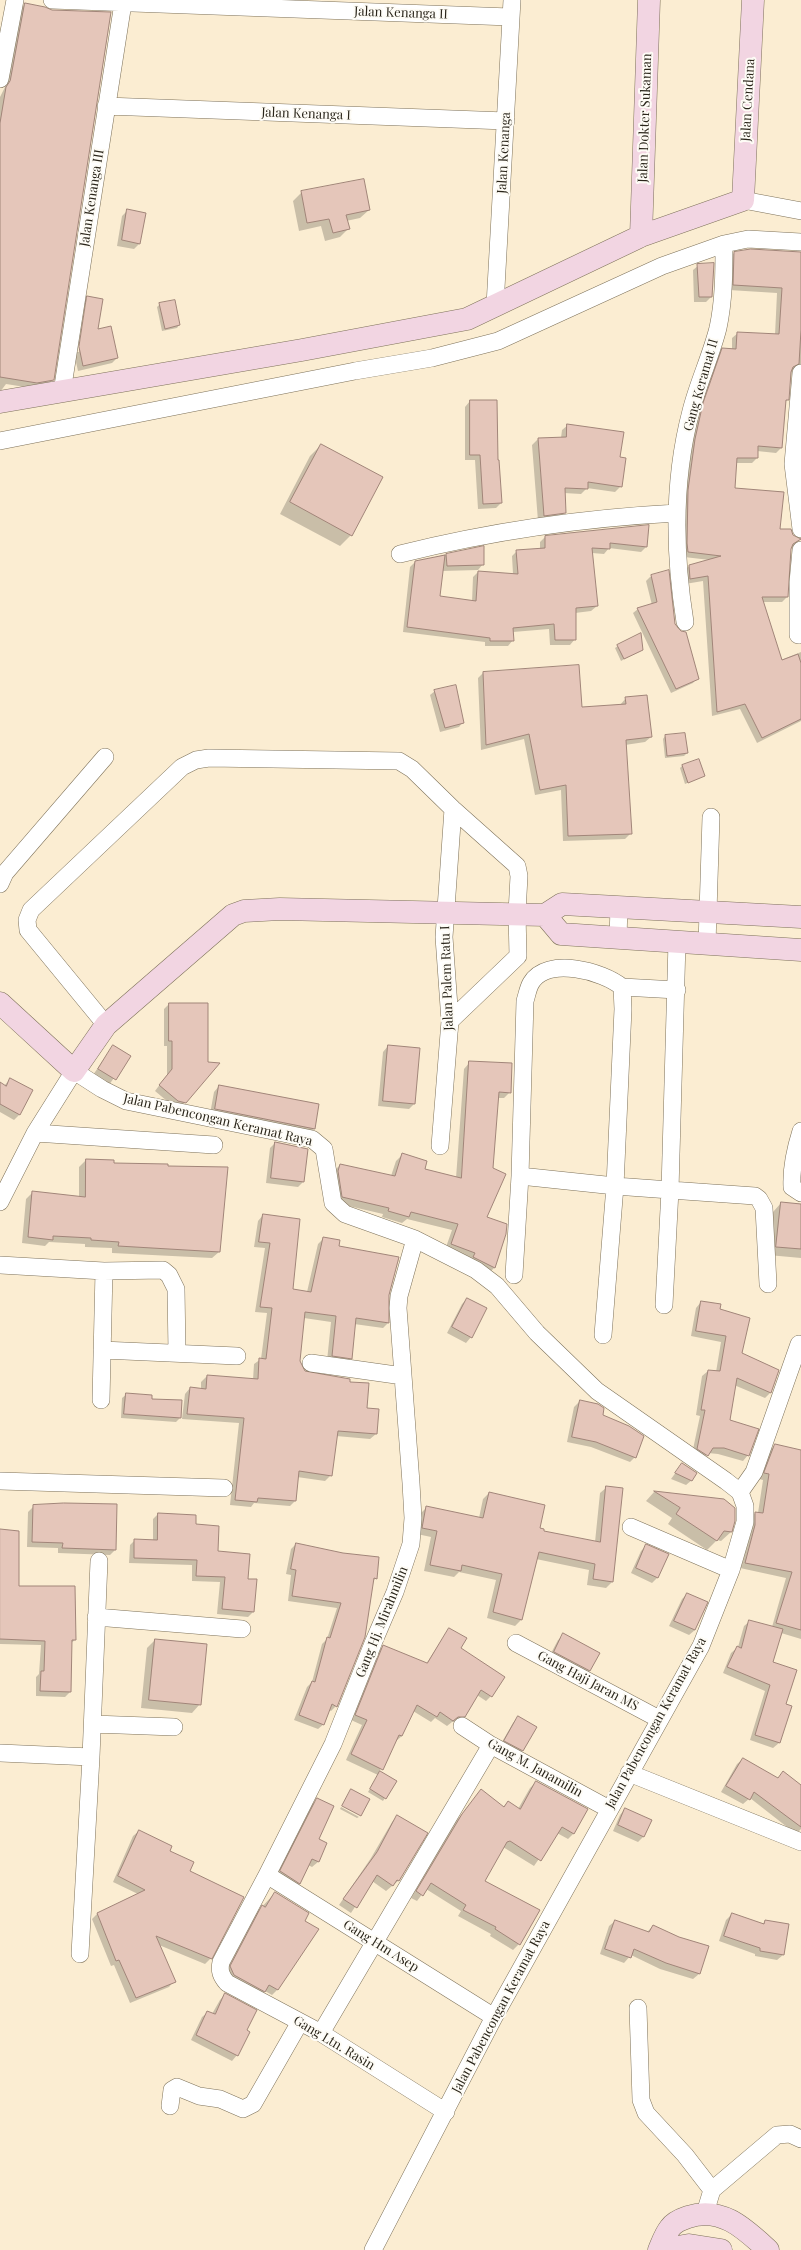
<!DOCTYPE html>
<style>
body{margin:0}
canvas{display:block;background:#fbedd2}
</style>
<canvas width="801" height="2250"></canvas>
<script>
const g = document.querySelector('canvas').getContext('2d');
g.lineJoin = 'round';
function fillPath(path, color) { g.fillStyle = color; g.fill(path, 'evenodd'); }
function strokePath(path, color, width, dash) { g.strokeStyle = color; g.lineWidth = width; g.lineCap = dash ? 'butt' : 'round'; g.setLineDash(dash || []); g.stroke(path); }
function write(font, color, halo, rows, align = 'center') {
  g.font = font + ' "Playfair Display",serif'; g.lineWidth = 4; g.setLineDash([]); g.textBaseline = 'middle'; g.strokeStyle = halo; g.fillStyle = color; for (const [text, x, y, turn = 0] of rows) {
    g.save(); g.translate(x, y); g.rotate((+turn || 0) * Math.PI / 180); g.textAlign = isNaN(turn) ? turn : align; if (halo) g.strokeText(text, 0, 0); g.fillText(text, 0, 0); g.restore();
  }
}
fillPath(new Path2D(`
 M 25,4 L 53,380 L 47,385 L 31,388 L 6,384 L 0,392 L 0,97 L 5,87 L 19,10 Z
 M 302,192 L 369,210 L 360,218 L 346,221 L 348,229 L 340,237 L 325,241 L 321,226 L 299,231 L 293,201 Z
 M 128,210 L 140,243 L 134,249 L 117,246 L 122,216 Z
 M 801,252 L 801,371 L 797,368 L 792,370 L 788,399 L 785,402 L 781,448 L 776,453 L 757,451 L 757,458 L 752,463 L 736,463 L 734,489 L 779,529 L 799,540 L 790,549 L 787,597 L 782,602 L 763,602 L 781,660 L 801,652 L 801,721 L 757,743 L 740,709 L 712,716 L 703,581 L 685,584 L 684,571 L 689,566 L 710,560 L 684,557 L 686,470 L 696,419 L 718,355 L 723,349 L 732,350 L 732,338 L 738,333 L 775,335 L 777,293 L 729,290 L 729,258 L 734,253 Z
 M 699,265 L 712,296 L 706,302 L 694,302 L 693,270 Z
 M 88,297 L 97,330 L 117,358 L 112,363 L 78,371 L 74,353 L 82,303 ZM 85,302 L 87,302 L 79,352 L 77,352 Z
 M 160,304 L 179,325 L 177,328 L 162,331 L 157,307 Z
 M 470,401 L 497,461 L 501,503 L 496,508 L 478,509 L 475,460 L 465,460 L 465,407 Z
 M 568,425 L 619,458 L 621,486 L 615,492 L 587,488 L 581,494 L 564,493 L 565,512 L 560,518 L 538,521 L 532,445 L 538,439 L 561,438 L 562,430 Z
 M 321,445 L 351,535 L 340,546 L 280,514 L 310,456 Z
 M 648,526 L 646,547 L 641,552 L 609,548 L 604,554 L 592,553 L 597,606 L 591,611 L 575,613 L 575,639 L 570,645 L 550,645 L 549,629 L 513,632 L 513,640 L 508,646 L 485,646 L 485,642 L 403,632 L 410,567 L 415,562 L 447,554 L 483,564 L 478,570 L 442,571 L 439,597 L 472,602 L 473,577 L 478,572 L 513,574 L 512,556 L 517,551 L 540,550 L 540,542 L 545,537 Z
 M 668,572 L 674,624 L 697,678 L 693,683 L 671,693 L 633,613 L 638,609 L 652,605 L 646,581 L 650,577 Z
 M 618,646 L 642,649 L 621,661 L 615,648 Z
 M 483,673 L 581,708 L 620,705 L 626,698 L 651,737 L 645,742 L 625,745 L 631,833 L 625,839 L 563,841 L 561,790 L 535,795 L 524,739 L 481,750 L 478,678 Z
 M 435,691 L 463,722 L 459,727 L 440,732 L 430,695 Z
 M 665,736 L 687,753 L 684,756 L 665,758 L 663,739 Z
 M 682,766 L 704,776 L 685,784 L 680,768 Z
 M 169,1004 L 207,1004 L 185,1102 L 180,1107 L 173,1106 L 155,1091 L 167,1075 L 167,1046 L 164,1046 L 164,1009 Z
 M 113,1046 L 129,1056 L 109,1085 L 93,1075 Z
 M 388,1046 L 414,1104 L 409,1109 L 378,1106 L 383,1052 Z
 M 470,1062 L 510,1092 L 504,1098 L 498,1098 L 485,1218 L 505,1234 L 494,1268 L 488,1274 L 445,1250 L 452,1230 L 407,1219 L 402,1223 L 382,1217 L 383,1214 L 336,1203 L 334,1171 L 340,1165 L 391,1176 L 396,1161 L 402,1155 L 424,1170 L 456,1178 L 464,1069 Z
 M 10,1079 L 20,1114 L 14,1120 L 0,1112 L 0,1083 L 4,1086 Z
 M 219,1086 L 318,1104 L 314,1129 L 308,1135 L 210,1114 L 214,1092 Z
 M 275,1143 L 303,1182 L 298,1187 L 266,1183 L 270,1148 Z
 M 86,1160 L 113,1161 L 113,1164 L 219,1252 L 212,1258 L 112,1253 L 112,1248 L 85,1247 L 85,1244 L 49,1242 L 45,1246 L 22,1243 L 26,1199 L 33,1192 L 79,1197 L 79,1167 Z
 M 781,1203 L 801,1205 L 801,1258 L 768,1255 L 773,1212 Z
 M 263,1215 L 292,1290 L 307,1292 L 318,1244 L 324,1238 L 338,1246 L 388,1295 L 388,1323 L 383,1328 L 354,1324 L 351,1358 L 346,1364 L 327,1361 L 331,1322 L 304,1318 L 299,1362 L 304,1372 L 349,1383 L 366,1409 L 376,1434 L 370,1439 L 336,1436 L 331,1475 L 325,1481 L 297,1477 L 296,1500 L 290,1506 L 254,1503 L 251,1507 L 230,1505 L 239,1423 L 182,1419 L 185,1394 L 190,1388 L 201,1389 L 201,1382 L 207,1376 L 253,1380 L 254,1364 L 261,1359 L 267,1313 L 255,1312 L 265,1248 L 254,1247 L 258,1221 Z
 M 467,1299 L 471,1337 L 466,1343 L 447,1333 L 462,1304 Z
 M 701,1302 L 719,1309 L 740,1354 L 770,1393 L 765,1398 L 734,1385 L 729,1421 L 748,1455 L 743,1461 L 718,1454 L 708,1453 L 701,1461 L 692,1454 L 700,1416 L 696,1415 L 702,1376 L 708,1371 L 716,1372 L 721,1342 L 691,1336 L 696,1308 Z
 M 127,1394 L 151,1400 L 181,1401 L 180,1418 L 176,1422 L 121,1418 L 122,1398 Z
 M 580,1401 L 602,1416 L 635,1457 L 630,1462 L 591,1447 L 567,1442 L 574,1407 Z
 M 775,1445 L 801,1451 L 801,1639 L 781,1633 L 772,1662 L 784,1704 L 791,1706 L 779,1743 L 773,1748 L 750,1740 L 765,1691 L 723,1673 L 731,1653 L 738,1647 L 744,1626 L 750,1621 L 772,1627 L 786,1578 L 740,1568 L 749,1519 L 755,1513 L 758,1513 L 763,1480 L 759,1479 L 769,1451 Z
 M 682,1464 L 692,1480 L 686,1485 L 671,1479 Z
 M 607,1487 L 612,1582 L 606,1588 L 587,1585 L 589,1570 L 536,1559 L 521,1620 L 515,1626 L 487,1618 L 496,1580 L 459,1572 L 454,1577 L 424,1571 L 431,1537 L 417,1534 L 420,1514 L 427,1507 L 479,1518 L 483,1499 L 489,1493 L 543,1532 L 595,1542 L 600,1493 Z
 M 654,1492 L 723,1500 L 733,1507 L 734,1520 L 731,1532 L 721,1541 L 717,1540 L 707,1550 L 668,1524 L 672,1518 L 646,1501 Z
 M 116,1505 L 115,1550 L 110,1555 L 58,1553 L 58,1548 L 27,1547 L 28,1512 L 34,1506 Z
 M 158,1514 L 194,1525 L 217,1551 L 247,1579 L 253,1612 L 248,1617 L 217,1614 L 220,1582 L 192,1581 L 192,1565 L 129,1563 L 130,1545 L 135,1540 L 153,1541 L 153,1519 Z
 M 0,1530 L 18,1587 L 75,1640 L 71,1643 L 70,1692 L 65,1697 L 36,1696 L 36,1677 L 39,1674 L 41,1645 L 0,1644 Z
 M 296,1544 L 376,1578 L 372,1582 L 336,1706 L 331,1711 L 329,1710 L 324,1724 L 318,1729 L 294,1720 L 307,1687 L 312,1682 L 322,1644 L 327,1639 L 337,1608 L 288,1601 L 291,1575 L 286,1574 L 291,1549 Z
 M 646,1546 L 658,1577 L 652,1583 L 631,1573 L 641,1551 Z
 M 687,1594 L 695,1630 L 689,1635 L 669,1626 L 682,1599 Z
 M 449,1629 L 459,1649 L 491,1696 L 486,1701 L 477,1695 L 464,1716 L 458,1722 L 452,1722 L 447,1726 L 435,1718 L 431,1722 L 413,1711 L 402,1736 L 396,1741 L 379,1772 L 395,1781 L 383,1801 L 368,1792 L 378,1775 L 346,1760 L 362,1725 L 351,1720 L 378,1651 L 383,1646 L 426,1664 Z
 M 564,1635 L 590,1671 L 584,1676 L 549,1657 L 558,1640 Z
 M 155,1640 L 200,1704 L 192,1713 L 141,1708 L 147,1648 Z
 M 518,1717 L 522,1750 L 517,1756 L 499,1747 L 513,1723 Z
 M 743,1759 L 777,1779 L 783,1773 L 801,1785 L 801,1829 L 796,1834 L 750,1798 L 743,1804 L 721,1792 L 737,1764 Z
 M 536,1782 L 574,1833 L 568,1839 L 557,1833 L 534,1866 L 503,1847 L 483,1881 L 519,1944 L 513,1950 L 490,1936 L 491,1934 L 458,1916 L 461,1911 L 426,1889 L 417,1901 L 411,1898 L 456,1821 L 481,1791 L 503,1807 L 508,1802 L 518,1809 L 530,1788 Z
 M 351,1790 L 360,1815 L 342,1805 Z
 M 317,1800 L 318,1862 L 312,1867 L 308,1865 L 300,1884 L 294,1889 L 275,1877 L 311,1805 Z
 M 341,1807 L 359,1817 L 357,1818 L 340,1809 Z
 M 625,1809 L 644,1836 L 638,1842 L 613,1831 L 620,1815 Z
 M 397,1816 L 426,1833 L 398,1881 L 386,1891 L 372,1881 L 351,1913 L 339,1905 L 371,1858 L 392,1822 Z
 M 139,1831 L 168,1852 L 211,1958 L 205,1964 L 159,1945 L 174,1981 L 169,1987 L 130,2003 L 114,1965 L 111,1966 L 92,1919 L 97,1914 L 138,1894 L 113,1882 L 133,1836 Z
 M 275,1893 L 304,1921 L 317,1930 L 277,1990 L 272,1995 L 265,1991 L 259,1997 L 226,1971 L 257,1912 Z
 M 732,1914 L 762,1924 L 765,1922 L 783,1955 L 777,1960 L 755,1956 L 755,1954 L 719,1941 L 726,1920 Z
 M 615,1921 L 647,1932 L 653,1926 L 679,1938 L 707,1947 L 699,1974 L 693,1979 L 660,1969 L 631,1955 L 624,1963 L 600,1954 L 609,1926 Z
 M 225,1994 L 245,2031 L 237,2055 L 232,2061 L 191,2040 L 202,2017 L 208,2012 L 212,2014 L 220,2000 Z`), '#0003');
const building = new Path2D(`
 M 25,3 L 45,7 L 52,10 L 111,12 L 54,380 L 37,383 L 0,377 L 0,123 L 6,87 L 10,81 Z
 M 364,179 L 370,210 L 346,215 L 350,229 L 333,233 L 329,219 L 307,223 L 301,191 Z
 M 127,209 L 146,213 L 140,244 L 122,240 Z
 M 751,249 L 801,252 L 801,330 L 799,364 L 793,367 L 791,372 L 789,400 L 786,400 L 782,448 L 758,446 L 758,458 L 737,458 L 735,488 L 784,492 L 780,529 L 791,529 L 793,535 L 801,539 L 793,544 L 791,549 L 788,597 L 762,597 L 782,660 L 798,654 L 801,663 L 801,719 L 762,738 L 745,704 L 717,712 L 708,576 L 690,579 L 689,565 L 721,556 L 688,552 L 687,543 L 688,490 L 695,439 L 703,403 L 722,348 L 736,349 L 737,332 L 779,334 L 782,288 L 733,285 L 734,252 Z
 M 714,263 L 712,297 L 699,297 L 697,264 Z
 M 87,296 L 103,299 L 98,329 L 111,326 L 118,358 L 83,366 L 79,347 Z
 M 175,300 L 180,325 L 165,329 L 159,303 Z
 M 470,400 L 497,400 L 498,460 L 499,460 L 502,503 L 483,504 L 480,455 L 470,455 Z
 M 567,424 L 624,432 L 620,457 L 626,458 L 622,487 L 588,482 L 588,489 L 565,488 L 566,513 L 544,516 L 538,438 L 566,437 Z
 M 321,444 L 383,477 L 352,536 L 290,502 Z
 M 649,525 L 647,547 L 610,543 L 610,549 L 592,548 L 598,606 L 576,608 L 576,640 L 555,640 L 554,624 L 513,628 L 514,641 L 490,641 L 490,638 L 407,627 L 415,561 L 445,555 L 440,596 L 476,601 L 478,571 L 518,574 L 516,550 L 545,548 L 545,536 Z
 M 484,546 L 484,565 L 447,566 L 446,554 Z
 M 669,570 L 675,624 L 681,631 L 686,632 L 699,679 L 676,689 L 637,608 L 657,602 L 651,575 Z
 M 641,633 L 643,650 L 624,659 L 617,645 Z
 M 579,665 L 582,707 L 626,704 L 625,697 L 647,695 L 652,737 L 626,740 L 632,834 L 568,836 L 566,785 L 540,790 L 529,734 L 486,745 L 483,672 Z
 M 456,685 L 464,723 L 445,728 L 434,690 Z
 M 685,733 L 688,753 L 667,756 L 665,735 Z
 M 699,759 L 705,776 L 688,783 L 682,765 Z
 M 169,1003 L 208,1003 L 208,1062 L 220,1063 L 186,1103 L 178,1101 L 159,1085 L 172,1069 L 172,1041 L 169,1041 Z
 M 113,1045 L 131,1056 L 116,1080 L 98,1069 Z
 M 388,1045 L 420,1048 L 415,1104 L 383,1101 Z
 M 469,1061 L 512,1063 L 511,1093 L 499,1092 L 493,1168 L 506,1174 L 487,1217 L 507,1224 L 506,1234 L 495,1268 L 473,1257 L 475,1253 L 451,1244 L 458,1224 L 411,1212 L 409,1217 L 388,1211 L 389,1208 L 342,1197 L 338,1171 L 340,1164 L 395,1176 L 402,1153 L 427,1161 L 425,1169 L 461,1178 Z
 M 10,1078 L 33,1090 L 20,1115 L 0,1104 L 0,1082 L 6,1086 Z
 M 219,1085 L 319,1104 L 315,1129 L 215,1109 Z
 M 275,1142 L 308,1149 L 304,1182 L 271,1178 Z
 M 86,1159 L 114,1160 L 114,1163 L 168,1164 L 168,1166 L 228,1167 L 220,1252 L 118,1246 L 119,1242 L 91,1240 L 91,1238 L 53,1236 L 53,1240 L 28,1237 L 32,1191 L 85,1197 Z
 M 781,1202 L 801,1204 L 801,1249 L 776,1247 Z
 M 263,1214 L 300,1219 L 293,1289 L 311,1292 L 323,1237 L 340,1240 L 339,1246 L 399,1257 L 389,1295 L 389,1323 L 356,1318 L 352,1359 L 332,1356 L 336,1316 L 305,1312 L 300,1361 L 305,1371 L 350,1379 L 350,1382 L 369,1383 L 367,1408 L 379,1409 L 377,1434 L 338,1431 L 332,1476 L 299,1471 L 296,1501 L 258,1498 L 257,1502 L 235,1500 L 244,1418 L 187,1414 L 190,1387 L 206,1389 L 207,1375 L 258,1379 L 259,1358 L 266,1359 L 272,1308 L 260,1307 L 270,1243 L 259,1242 Z
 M 467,1298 L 487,1308 L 472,1338 L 452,1327 Z
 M 701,1301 L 721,1304 L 720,1309 L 750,1318 L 742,1353 L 779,1370 L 771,1393 L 737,1378 L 730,1420 L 759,1429 L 749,1456 L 724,1448 L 713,1448 L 708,1456 L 697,1449 L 705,1410 L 701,1410 L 708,1370 L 720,1371 L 726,1336 L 696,1331 Z
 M 126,1393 L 152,1395 L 152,1399 L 182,1400 L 181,1418 L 124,1414 Z
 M 580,1400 L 598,1404 L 604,1408 L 603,1415 L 629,1426 L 644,1436 L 636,1458 L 596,1442 L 572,1437 Z
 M 775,1444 L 801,1450 L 801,1630 L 776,1623 L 792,1572 L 745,1563 L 755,1525 L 755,1512 L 763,1513 L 769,1474 L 764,1473 Z
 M 682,1463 L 697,1473 L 692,1481 L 675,1473 Z
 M 606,1486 L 623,1488 L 613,1582 L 593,1579 L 595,1564 L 539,1552 L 522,1620 L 493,1612 L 502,1574 L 462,1565 L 461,1571 L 430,1565 L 437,1531 L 422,1528 L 426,1506 L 483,1518 L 489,1492 L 545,1505 L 540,1528 L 544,1529 L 544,1531 L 600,1542 Z
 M 654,1491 L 724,1499 L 735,1508 L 735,1521 L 732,1532 L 724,1531 L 717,1541 L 676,1514 L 680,1508 Z
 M 64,1503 L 117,1504 L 116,1550 L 62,1548 L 63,1543 L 32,1542 L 33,1505 Z
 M 158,1513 L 196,1515 L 196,1524 L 219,1526 L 218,1551 L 250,1554 L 248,1579 L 257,1579 L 254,1612 L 222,1609 L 225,1577 L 196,1576 L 197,1560 L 134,1558 L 134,1539 L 157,1540 Z
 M 0,1529 L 19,1531 L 19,1586 L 75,1586 L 76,1640 L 72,1640 L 71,1692 L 40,1691 L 41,1671 L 44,1671 L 45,1641 L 0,1639 Z
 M 296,1543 L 343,1553 L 379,1557 L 377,1579 L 374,1578 L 365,1637 L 337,1707 L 332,1704 L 324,1725 L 299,1715 L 312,1681 L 315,1682 L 327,1637 L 330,1638 L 341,1603 L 292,1596 L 296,1570 L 291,1569 Z
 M 646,1544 L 669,1554 L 658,1578 L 636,1568 Z
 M 687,1593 L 708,1602 L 695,1630 L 674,1621 Z
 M 749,1620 L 783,1629 L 773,1662 L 797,1670 L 786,1704 L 792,1706 L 780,1743 L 755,1735 L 770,1685 L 727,1667 L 737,1646 L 741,1648 Z
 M 449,1628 L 467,1638 L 461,1648 L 505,1677 L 492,1697 L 481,1690 L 465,1717 L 458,1717 L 453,1721 L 440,1712 L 437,1717 L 417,1705 L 402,1736 L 399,1735 L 383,1770 L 351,1754 L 367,1720 L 355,1715 L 383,1645 L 427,1663 Z
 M 563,1633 L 600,1653 L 590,1671 L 554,1652 Z
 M 155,1639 L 207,1644 L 201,1705 L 149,1700 Z
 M 518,1716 L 537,1727 L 523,1751 L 504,1741 Z
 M 743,1758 L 778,1778 L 783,1771 L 801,1785 L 801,1827 L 754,1792 L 750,1800 L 726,1786 Z
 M 380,1771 L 397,1781 L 386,1799 L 370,1789 Z
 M 536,1781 L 588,1809 L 574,1834 L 562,1827 L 541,1861 L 510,1841 L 507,1842 L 485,1881 L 540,1910 L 520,1945 L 495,1929 L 496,1927 L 463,1910 L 466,1905 L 431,1883 L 423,1896 L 416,1891 L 462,1814 L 481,1789 L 504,1807 L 508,1801 L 520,1809 Z
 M 351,1789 L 370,1799 L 361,1816 L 342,1806 Z
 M 317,1798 L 334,1806 L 319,1839 L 327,1843 L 319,1862 L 312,1859 L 300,1884 L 280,1871 Z
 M 625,1808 L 652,1820 L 644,1837 L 618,1825 Z
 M 397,1815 L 428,1833 L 399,1881 L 397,1880 L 393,1886 L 377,1875 L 357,1908 L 343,1899 L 377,1852 Z
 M 139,1830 L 172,1846 L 170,1851 L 194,1862 L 190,1871 L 244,1897 L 212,1959 L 156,1936 L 176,1982 L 136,1998 L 119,1960 L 116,1961 L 97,1913 L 145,1890 L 118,1876 Z
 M 275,1892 L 309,1913 L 305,1921 L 319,1929 L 278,1990 L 269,1985 L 265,1992 L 234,1975 L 230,1966 L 262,1905 L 265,1907 Z
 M 732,1913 L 764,1924 L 765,1920 L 789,1924 L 784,1955 L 760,1951 L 760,1948 L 724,1936 Z
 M 615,1920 L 649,1932 L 653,1925 L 679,1937 L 709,1946 L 700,1974 L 666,1963 L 634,1949 L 631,1958 L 605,1949 Z
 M 225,1993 L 257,2010 L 247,2030 L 250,2032 L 238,2056 L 196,2035 L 207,2011 L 215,2014 Z`);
fillPath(building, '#e5c6ba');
strokePath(building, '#a18579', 1);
const street = new Path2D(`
 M 52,0 L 510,17
 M 0,79 L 15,0
 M 106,106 L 506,121
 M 743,200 L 801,211
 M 495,306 L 512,0
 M 801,373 L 793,464 L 801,529
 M 62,392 L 123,3
 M 0,441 L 355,371 L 432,358 L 498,341 L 662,266 L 724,244 L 748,239 L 801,242
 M 400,554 C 492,531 582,518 677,513
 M 685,622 C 674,553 673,479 691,411 C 698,383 711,356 718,328 C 724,300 724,272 724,244
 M 798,635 L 798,582 L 801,550
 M 0,884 L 5,873 L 105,757
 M 618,938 L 619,907
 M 677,942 L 670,1190 L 755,1196 L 759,1199 L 764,1208 L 768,1284
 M 707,944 L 711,817
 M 622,987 L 677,990
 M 106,1025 L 28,930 L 27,920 L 31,910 L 182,767 L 196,760 L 209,758 L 399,761 L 412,769 L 453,809 L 517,866 L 519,876 L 517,913 L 518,956 L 450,1021
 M 801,1131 C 795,1150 791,1167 792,1187 L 801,1193
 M 35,1133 L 214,1145
 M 440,1146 L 450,1021 L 444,937 L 453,809
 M 520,1176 L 525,1001 C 527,995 528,988 531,983 C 547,956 603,971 622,987 L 623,1009 L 615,1186 L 603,1335
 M 0,1202 L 35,1133 L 74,1071 L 102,1089 L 126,1101 L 312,1139 L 324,1149 L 333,1203 L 345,1214 L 415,1239 L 476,1270 L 497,1286 L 537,1333 L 597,1391 L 726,1481 L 740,1492 L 745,1506 L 745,1522 L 731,1570 L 701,1646 L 494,2017 L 373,2250
 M 415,1239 L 399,1296 L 398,1308 L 411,1483 L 413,1518 L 411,1544 L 395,1592 L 374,1641 L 333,1744 L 267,1875 L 221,1962 C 219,1971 221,1976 227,1983 L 321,2033 L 446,2112
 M 0,1265 L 104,1271 L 163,1270 L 169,1275 L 176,1289 L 177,1352
 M 514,1275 L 520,1176 L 615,1186 L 670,1190 L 664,1305
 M 102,1350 L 237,1356
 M 311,1363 L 403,1376
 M 101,1400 L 104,1271
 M 0,1481 L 224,1488
 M 740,1492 L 754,1472 L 799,1344
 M 631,1527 L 731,1570
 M 96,1617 L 242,1629
 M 516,1643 L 659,1719
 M 93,1724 L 174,1727
 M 462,1726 L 491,1745 L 609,1809
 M 0,1753 L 91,1757
 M 629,1773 L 801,1842
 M 267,1875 L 494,2017
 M 80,1954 L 91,1757 L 99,1561
 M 638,2008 L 641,2100 L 646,2113 L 685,2155 L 712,2190
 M 321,2033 L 491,1745
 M 170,2106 L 172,2090 L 177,2087 L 199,2096 L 220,2099 L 243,2109 L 253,2104 L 300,2022
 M 705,2213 L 712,2190 L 777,2135 L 790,2134 L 801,2139`);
const secondary = new Path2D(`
 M 641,236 L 649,0
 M 0,402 L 302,350 L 467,319 L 641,236 L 743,200 L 753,0
 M 801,917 L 562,904 L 545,915 L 561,934 L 801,950
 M 0,1003 L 74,1071 L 106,1025 L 233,915 L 244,911 L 280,909 L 545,915
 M 659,2250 C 662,2243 665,2234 670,2228 C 674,2222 682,2219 688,2217 C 722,2206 745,2229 768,2250
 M 661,2250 L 689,2245 L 721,2250`);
strokePath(street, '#7e725a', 18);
strokePath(secondary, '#7e725a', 23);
strokePath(street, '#fff', 17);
strokePath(secondary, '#f2d5e2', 22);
write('13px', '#2a251a', '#fefcf6', [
 ["Jalan Kenanga II",401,13,2],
 ["Jalan Cendana",748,100,-87],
 ["Jalan Kenanga I",306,114,2],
 ["Jalan Dokter Sukaman",645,118,-88],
 ["Jalan Kenanga",504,153,-87],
 ["Jalan Kenanga III",92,198,-81],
 ["Gang Keramat II",701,385,-74],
 ["Jalan Palem Ratu I",447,978,-92],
 ["Jalan Pabencongan Keramat Raya",218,1120,13],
 ["Gang Hj. Mirahmilin",382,1622,-68],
 ["Gang Haji Jaran MS",588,1681,28],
 ["Jalan Pabencongan Keramat Raya",656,1723,-61],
 ["Gang M. Janamilin",535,1768,29],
 ["Gang Hm Asep",381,1946,32],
 ["Jalan Pabencongan Keramat Raya",501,2007,-62],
 ["Gang Ltn. Rasin",334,2043,31]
]);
</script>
